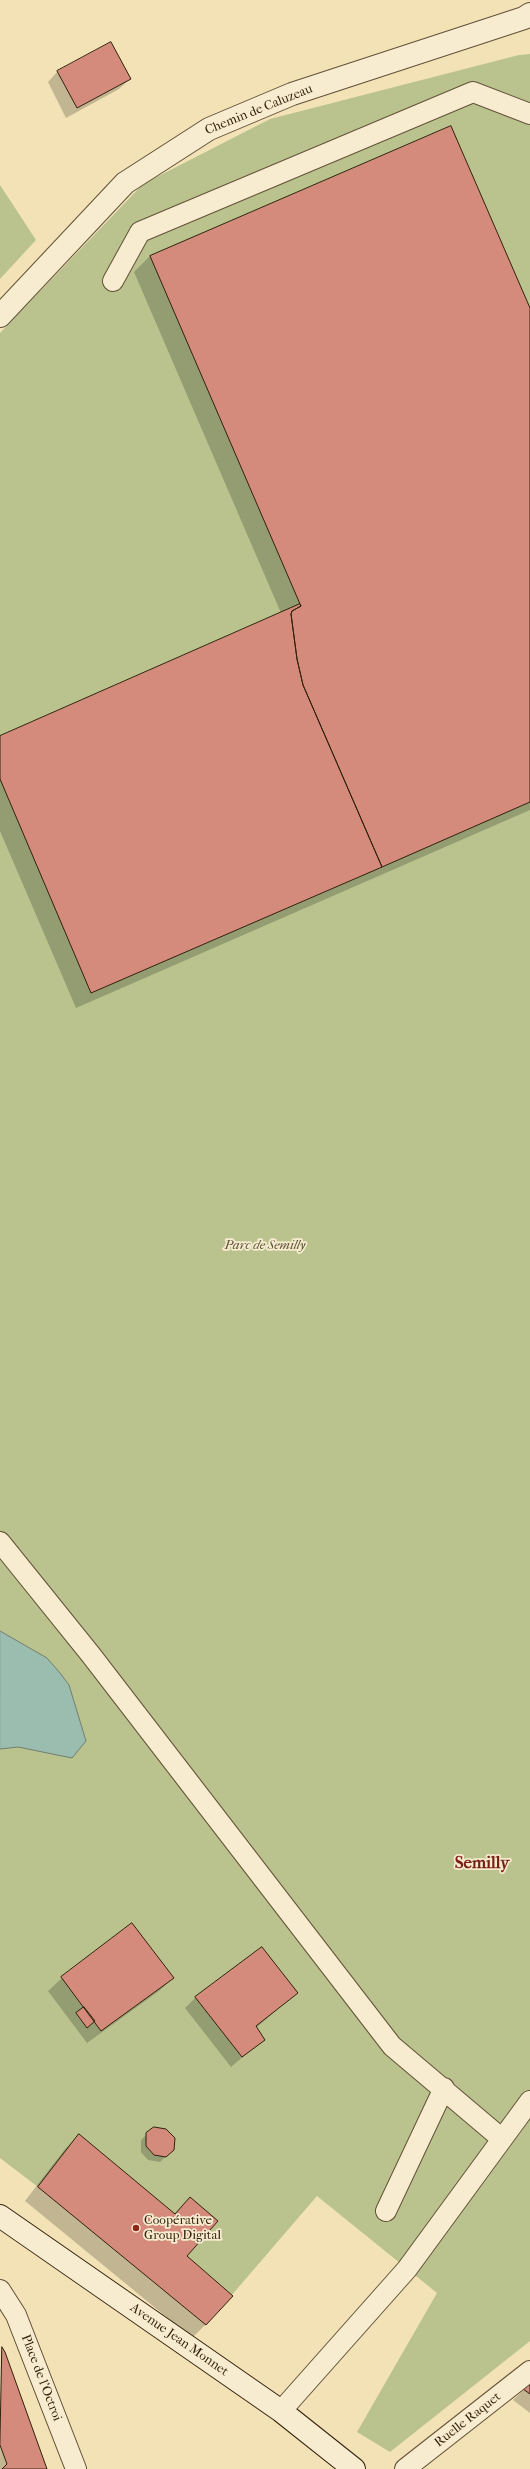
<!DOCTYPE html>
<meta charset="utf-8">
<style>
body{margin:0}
canvas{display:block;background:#f2e2b6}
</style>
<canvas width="530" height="2469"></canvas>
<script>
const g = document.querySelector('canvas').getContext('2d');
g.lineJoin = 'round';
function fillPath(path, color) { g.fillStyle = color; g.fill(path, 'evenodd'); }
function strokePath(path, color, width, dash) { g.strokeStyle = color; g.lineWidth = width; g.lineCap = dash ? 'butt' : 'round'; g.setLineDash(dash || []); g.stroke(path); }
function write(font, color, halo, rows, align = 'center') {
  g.font = font + ' "IM FELL French Canon",serif'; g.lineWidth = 3.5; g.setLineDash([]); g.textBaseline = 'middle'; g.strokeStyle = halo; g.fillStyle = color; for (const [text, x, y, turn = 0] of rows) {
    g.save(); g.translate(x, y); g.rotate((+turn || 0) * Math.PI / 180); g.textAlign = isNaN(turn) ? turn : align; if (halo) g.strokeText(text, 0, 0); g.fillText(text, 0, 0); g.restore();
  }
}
fillPath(new Path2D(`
 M 530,54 L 530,2341 L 390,2452 L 357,2432 L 437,2293 L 317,2196 L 206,2325 L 38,2187 L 0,2158 L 0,333 L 143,184 L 270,119 L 519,55 Z
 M 0,185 L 36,240 L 0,279 Z`), '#bac38e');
const water = new Path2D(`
 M 0,1631 L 47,1658 L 60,1673 L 69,1685 L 86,1741 L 72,1758 L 18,1747 L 0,1749 Z`);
fillPath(water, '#9bbdaf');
strokePath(water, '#717f6e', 1);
fillPath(new Path2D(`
 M 58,71 L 130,79 L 119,89 L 66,118 L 48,82 Z
 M 450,127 L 530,309 L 530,810 L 76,1008 L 0,831 L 0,737 L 281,613 L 134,272 L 150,256 Z
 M 62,1978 L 173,1978 L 159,1991 L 87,2043 L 48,1991 Z
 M 296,1993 L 256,2028 L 264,2039 L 231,2067 L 185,2008 L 195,1998 Z
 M 147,2134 L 167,2155 L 160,2162 L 148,2160 L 141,2152 L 141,2140 Z
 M 79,2135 L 174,2215 L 190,2198 L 186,2257 L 206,2324 L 192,2338 L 25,2201 L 65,2149 Z
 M 1,2348 L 46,2469 L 0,2469 Z
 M 530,2384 L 530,2413 L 513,2400 Z`), '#0003');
const building = new Path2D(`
 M 111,42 L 131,79 L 77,108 L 57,71 Z
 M 451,126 L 530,308 L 530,802 L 382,867 L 303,685 L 297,659 L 291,614 L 292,611 L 301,606 L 300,604 L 150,256 Z
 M 300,604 L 301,606 L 292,611 L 291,614 L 297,659 L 303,685 L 382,867 L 91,993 L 0,779 L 0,736 Z
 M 132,1923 L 174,1978 L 101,2031 L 61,1977 Z
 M 262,1947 L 298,1993 L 256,2026 L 265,2040 L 242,2057 L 195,1997 Z
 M 84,2007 L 95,2021 L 87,2028 L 76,2013 Z
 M 154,2127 L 166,2129 L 175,2138 L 174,2150 L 166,2157 L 154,2155 L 146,2146 L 146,2133 Z
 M 79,2134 L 175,2214 L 190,2197 L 218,2221 L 187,2256 L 233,2296 L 206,2325 L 38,2187 Z
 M 2,2347 L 5,2352 L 47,2469 L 2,2469 L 7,2464 L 0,2445 Z
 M 530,2383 L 530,2394 L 523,2389 Z`);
fillPath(building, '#d58b7c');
strokePath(building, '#33210d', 1);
const service = new Path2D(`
 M 113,281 L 140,232 L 473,92 L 530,114
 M 0,1542 L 91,1655 L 392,2046 L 502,2139
 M 386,2211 L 444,2088
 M 0,2290 L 16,2315 L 76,2469
 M 281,2411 L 407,2269 L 530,2101
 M 405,2469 L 530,2371`);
const minor = new Path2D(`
 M 0,316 L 125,183 L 209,129 L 292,94 L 524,18 L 530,14`);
const secondary = new Path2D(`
 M 0,2216 L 281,2411 L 354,2469`);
strokePath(service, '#635137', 22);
strokePath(minor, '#635137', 24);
strokePath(secondary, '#33210d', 24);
strokePath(service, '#f7ecd0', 20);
strokePath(minor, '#f7ecd0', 22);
strokePath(secondary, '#f7ecd0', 22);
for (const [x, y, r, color] of [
 [136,2228,4,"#8f2418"]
]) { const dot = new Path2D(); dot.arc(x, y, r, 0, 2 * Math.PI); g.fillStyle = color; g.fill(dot); strokePath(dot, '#f7ecd0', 1.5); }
write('13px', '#33210d', '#f7ecd0', [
 ["Chemin de Caluzeau",259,110,-22],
 ["Avenue Jean Monnet",179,2340,35],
 ["Place de l'Octroi",41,2378,69],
 ["Ruelle Raquet",468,2420,-38]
]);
write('italic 13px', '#5c5234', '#f7ecd0', [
 ["Parc de Semilly",265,1246]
]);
write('13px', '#33210d', '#f7ecd0', [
 ["Coopérative",144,2221],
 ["Group Digital",144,2236]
], 'left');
write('bold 17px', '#7a1f14', '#f7ecd0', [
 ["Semilly",482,1864]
]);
</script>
